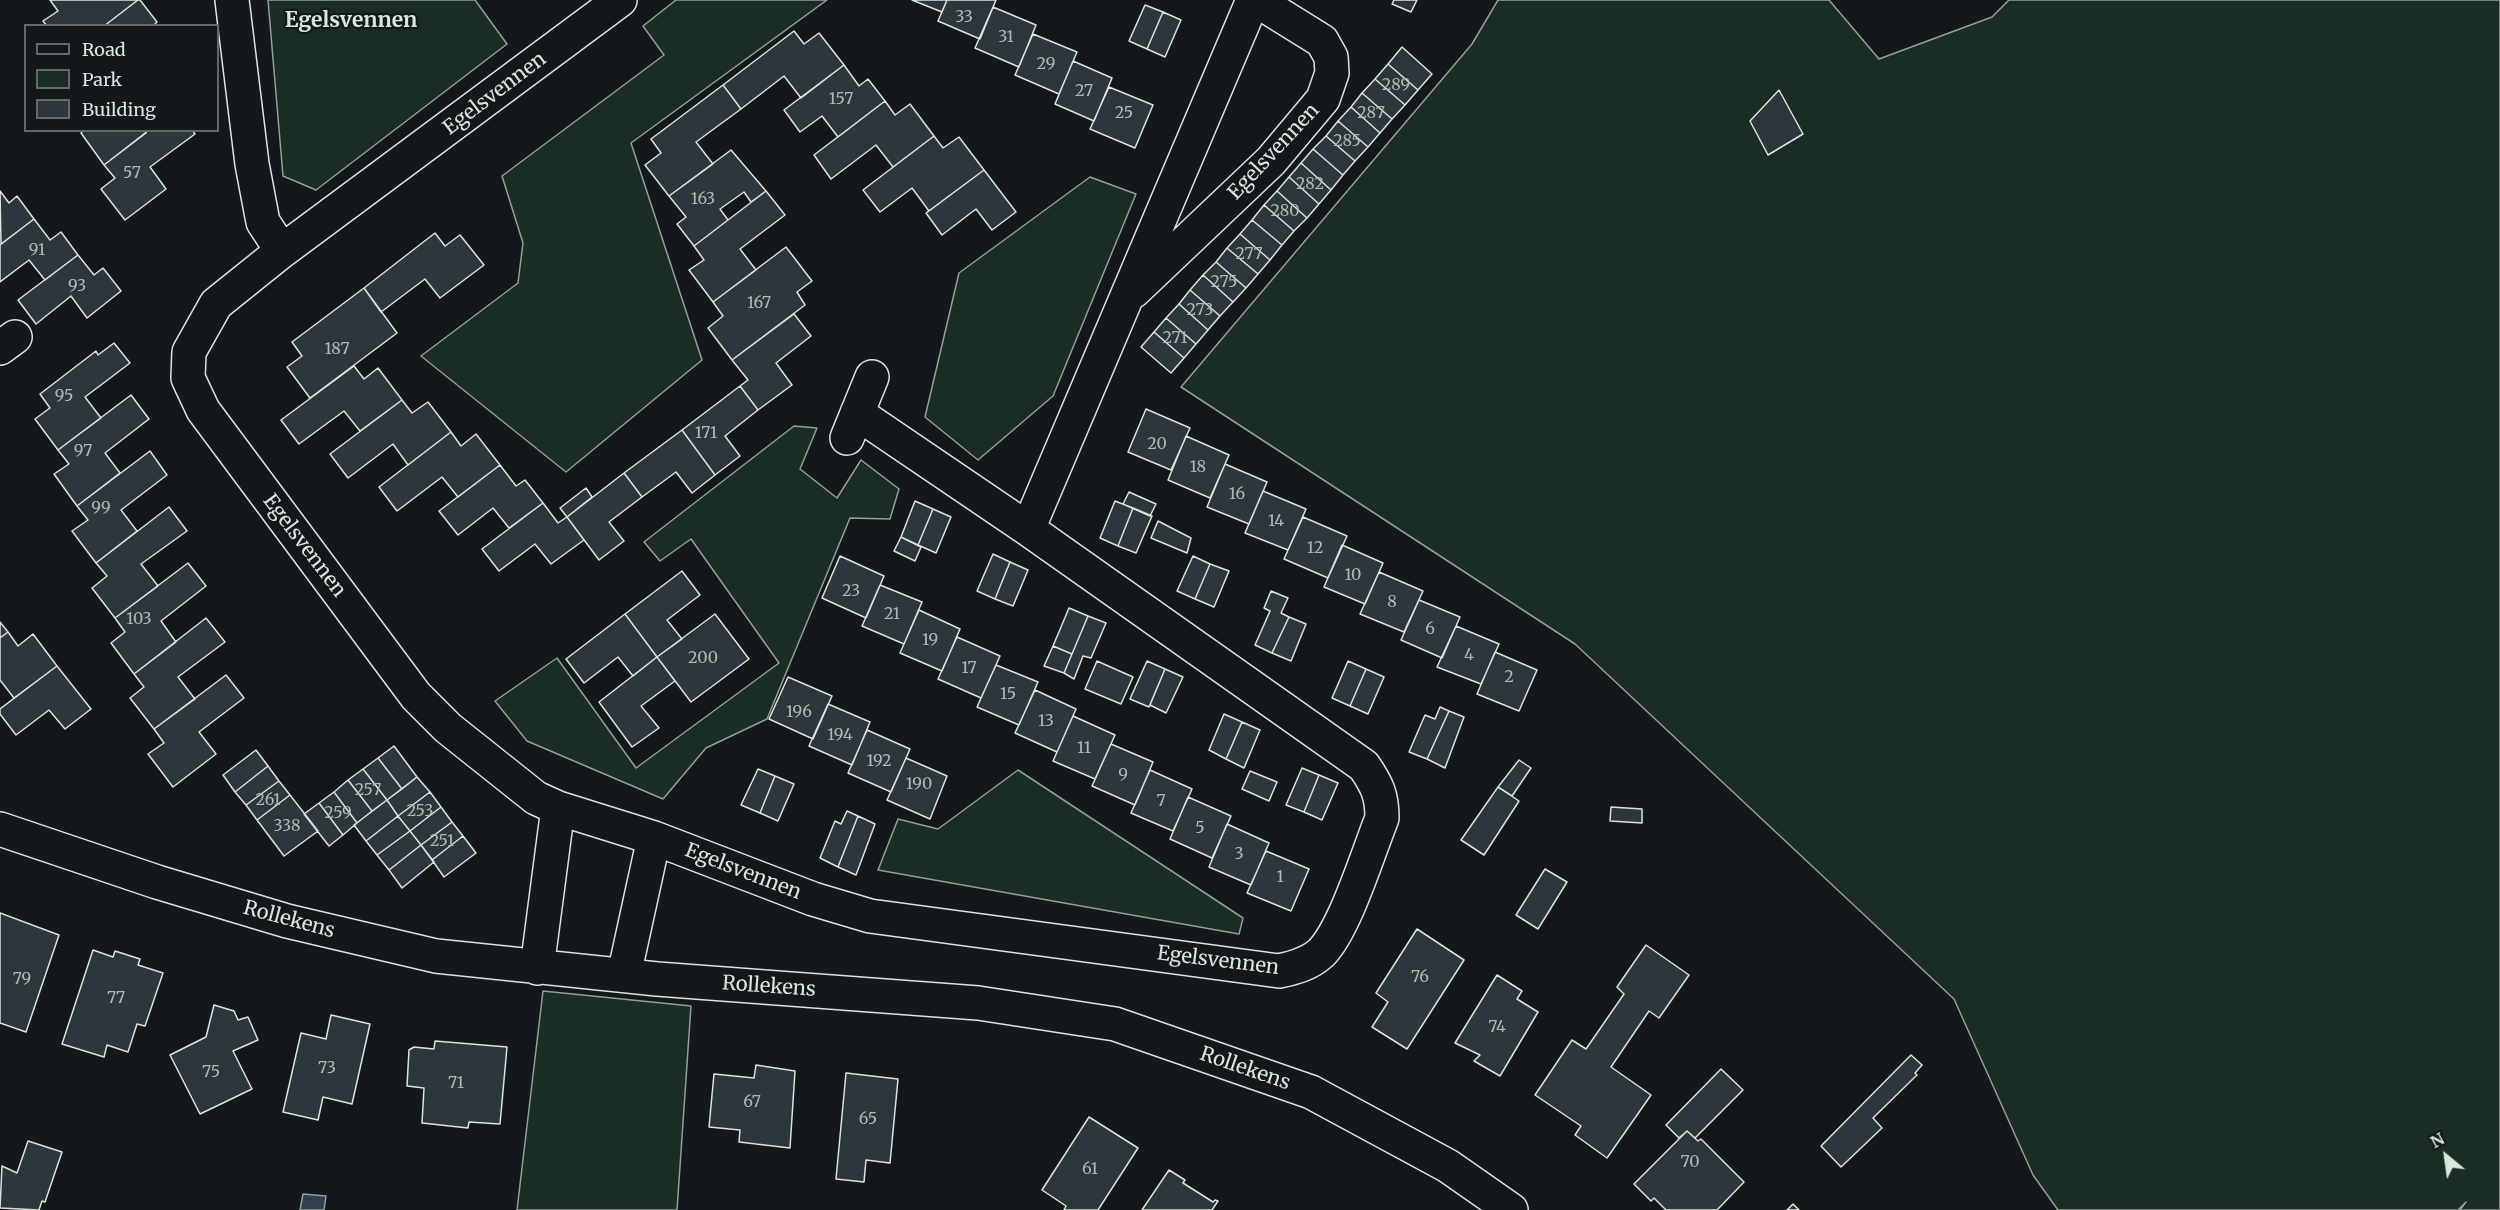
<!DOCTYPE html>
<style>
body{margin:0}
#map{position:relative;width:2500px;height:1210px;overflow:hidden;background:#14181c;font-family:Merriweather,serif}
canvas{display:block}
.legend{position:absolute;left:24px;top:24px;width:195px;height:108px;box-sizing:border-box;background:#14181c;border:2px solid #626a69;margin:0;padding:8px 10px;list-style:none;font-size:18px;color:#d8e6dc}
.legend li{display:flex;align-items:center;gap:12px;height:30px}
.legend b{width:30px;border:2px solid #626a69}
.north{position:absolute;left:2416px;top:1126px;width:60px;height:60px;-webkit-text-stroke:4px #14181c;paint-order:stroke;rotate:331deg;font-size:16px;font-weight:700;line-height:24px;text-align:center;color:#d8e6dc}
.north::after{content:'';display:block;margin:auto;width:21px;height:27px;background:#d8e6dc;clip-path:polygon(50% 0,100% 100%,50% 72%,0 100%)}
</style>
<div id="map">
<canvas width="2500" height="1210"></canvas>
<ul class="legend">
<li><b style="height:8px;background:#14181c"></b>Road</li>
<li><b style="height:16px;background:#1a2d24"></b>Park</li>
<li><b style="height:16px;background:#2c363c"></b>Building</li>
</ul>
<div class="north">N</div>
</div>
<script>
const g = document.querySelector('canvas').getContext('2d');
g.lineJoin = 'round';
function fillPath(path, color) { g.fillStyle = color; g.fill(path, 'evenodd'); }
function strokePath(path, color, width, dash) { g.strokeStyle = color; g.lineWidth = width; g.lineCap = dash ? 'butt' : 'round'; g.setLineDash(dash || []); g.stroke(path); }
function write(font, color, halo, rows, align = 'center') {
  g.font = font + ' Merriweather,serif'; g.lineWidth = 4.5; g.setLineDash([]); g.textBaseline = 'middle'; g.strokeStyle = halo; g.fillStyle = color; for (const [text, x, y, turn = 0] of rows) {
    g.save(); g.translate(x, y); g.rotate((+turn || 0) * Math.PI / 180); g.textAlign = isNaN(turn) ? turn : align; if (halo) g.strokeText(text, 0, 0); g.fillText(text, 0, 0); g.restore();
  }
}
const green = new Path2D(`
 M 268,0 L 475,0 L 507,44 L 316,190 L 283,176 Z
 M 676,0 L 827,0 L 631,143 L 702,360 L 566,472 L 421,356 L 518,283 L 523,243 L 502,176 L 664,55 L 643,26 Z
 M 1498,0 L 1829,0 L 1879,59 L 1992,17 L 2009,0 L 2500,0 L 2500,1210 L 2460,1210 L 2466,1202 L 2458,1210 L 2058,1210 L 2033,1175 L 1954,999 L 1575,644 L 1181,387 L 1472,44 Z
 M 1090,177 L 1136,194 L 1053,396 L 978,460 L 925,417 L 959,273 Z
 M 794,426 L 817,428 L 800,469 L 837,498 L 861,460 L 899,489 L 890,519 L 850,518 L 767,719 L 706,748 L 663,799 L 527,741 L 495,701 L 557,658 L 636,768 L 779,663 L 691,539 L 660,561 L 644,542 Z
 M 1018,770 L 1243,918 L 1239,934 L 878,870 L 898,819 L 938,829 Z
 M 543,991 L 691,1006 L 677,1210 L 517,1210 Z`);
fillPath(green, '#1a2d24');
strokePath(green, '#939e99', 1.5);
const water = new Path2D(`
 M 303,1194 L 326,1196 L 324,1210 L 300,1210 Z`);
fillPath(water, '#2f3f4d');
strokePath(water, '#939e99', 1.5);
const building = new Path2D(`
 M 50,0 L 138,0 L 104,26 L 47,26 L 43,21 L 58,11 Z
 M 138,0 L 140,0 L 157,22 L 153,26 L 104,26 Z
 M 912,0 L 947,0 L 942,12 Z
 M 947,0 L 996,0 L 980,39 L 938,21 Z
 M 1394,0 L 1417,0 L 1411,12 L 1392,4 Z
 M 1145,5 L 1163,12 L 1147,49 L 1129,41 Z
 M 993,7 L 1036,25 L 1019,67 L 975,48 Z
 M 1163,12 L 1181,20 L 1165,57 L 1147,49 Z
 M 794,31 L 804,44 L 819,33 L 844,65 L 801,98 L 784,76 L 741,109 L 723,85 Z
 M 1033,34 L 1077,52 L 1059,94 L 1015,75 Z
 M 1402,47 L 1432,74 L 1418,90 L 1388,64 Z
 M 1073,61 L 1112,78 L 1094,121 L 1055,104 Z
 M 1388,64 L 1418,90 L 1405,105 L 1375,79 Z
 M 844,65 L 859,86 L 868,79 L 885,101 L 838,137 L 822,116 L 800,132 L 784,110 Z
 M 1375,79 L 1405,105 L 1392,119 L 1362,93 Z
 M 723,85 L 741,109 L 696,142 L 713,164 L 669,196 L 645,165 L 661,153 L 651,139 Z
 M 1109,87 L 1153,105 L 1135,148 L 1090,129 Z
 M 1779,90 L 1803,134 L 1768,155 L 1750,121 Z
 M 1362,93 L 1392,119 L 1380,133 L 1351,107 Z
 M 885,101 L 895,115 L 910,104 L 934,136 L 893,167 L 876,145 L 831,179 L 814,155 Z
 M 1351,107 L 1380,133 L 1368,147 L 1338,121 Z
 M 1338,121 L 1368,147 L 1355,161 L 1326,136 Z
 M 84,130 L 145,130 L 146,133 L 104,165 L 81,133 Z
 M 149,130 L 192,130 L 195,134 L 150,167 L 166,189 L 125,220 L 101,189 L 115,178 L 104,165 Z
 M 934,136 L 943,148 L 959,137 L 984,170 L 929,211 L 912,188 L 880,212 L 863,190 Z
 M 1326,136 L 1355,161 L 1343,175 L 1313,149 Z
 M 1313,149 L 1343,175 L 1331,190 L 1301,163 Z
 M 731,150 L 766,191 L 751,202 L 744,192 L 720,209 L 728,220 L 694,246 L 677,224 L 686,217 L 669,196 Z
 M 1301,163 L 1331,190 L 1319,204 L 1289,177 Z
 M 984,170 L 1016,212 L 992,230 L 976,209 L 942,235 L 926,213 Z
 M 1289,177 L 1319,204 L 1307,218 L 1277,191 Z
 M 0,191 L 9,203 L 17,196 L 34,219 L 1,244 Z
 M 766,191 L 785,215 L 740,249 L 756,270 L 713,302 L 689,270 L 704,260 L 694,246 Z
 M 1277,191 L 1307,218 L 1294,231 L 1264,205 Z
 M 1264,205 L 1294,231 L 1282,245 L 1252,220 Z
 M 34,219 L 50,240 L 61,232 L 78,255 L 45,280 L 29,260 L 0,282 L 0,245 Z
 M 1252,220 L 1282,245 L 1270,260 L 1240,234 Z
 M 435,233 L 445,246 L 460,235 L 484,265 L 440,298 L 425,279 L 381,312 L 364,288 Z
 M 1240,234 L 1270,260 L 1258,274 L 1227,248 Z
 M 786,247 L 812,281 L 797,292 L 805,305 L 732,360 L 708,328 L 723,316 L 713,302 Z
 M 1227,248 L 1258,274 L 1246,288 L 1216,262 Z
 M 78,255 L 94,275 L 103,268 L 121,291 L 87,318 L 71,296 L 36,324 L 18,300 Z
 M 1216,262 L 1246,288 L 1233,302 L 1203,275 Z
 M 1203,275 L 1233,302 L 1220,316 L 1190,290 Z
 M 364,288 L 397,333 L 310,398 L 287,367 L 302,356 L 292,342 Z
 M 1190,290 L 1220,316 L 1208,330 L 1179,304 Z
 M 1179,304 L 1208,330 L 1196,344 L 1166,318 Z
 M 794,314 L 811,336 L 776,363 L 792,385 L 758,410 L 740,386 L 748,380 L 732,360 Z
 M 1166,318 L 1196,344 L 1184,358 L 1154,332 Z
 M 1154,332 L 1184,358 L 1171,373 L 1141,347 Z
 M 114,343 L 130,363 L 85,397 L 101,418 L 58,450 L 35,419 L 50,408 L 40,394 L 96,351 L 98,355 Z
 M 354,366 L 364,379 L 378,368 L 402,400 L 360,431 L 344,411 L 299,444 L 281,420 Z
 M 740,386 L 758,410 L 725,436 L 740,456 L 715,475 L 682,430 Z
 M 131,395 L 149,419 L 105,453 L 120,473 L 77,506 L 54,474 L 69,464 L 58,450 Z
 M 402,400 L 412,413 L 428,402 L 451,432 L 408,465 L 393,444 L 348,478 L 330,454 Z
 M 1146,409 L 1190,428 L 1171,470 L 1128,452 Z
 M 682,430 L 715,475 L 692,493 L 676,472 L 642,497 L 624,473 Z
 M 451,432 L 461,446 L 476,434 L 500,465 L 458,497 L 442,477 L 397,511 L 379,487 Z
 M 1186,436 L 1229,455 L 1210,498 L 1168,480 Z
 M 150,451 L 167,475 L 121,510 L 137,531 L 96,563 L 72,531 L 88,520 L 77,506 Z
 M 1225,464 L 1267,482 L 1249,524 L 1207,507 Z
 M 500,465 L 516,486 L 525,480 L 543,503 L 509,528 L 493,508 L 458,535 L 439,511 Z
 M 624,473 L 642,497 L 609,522 L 624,541 L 599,560 L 567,517 Z
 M 586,488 L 592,497 L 567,517 L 560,508 Z
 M 1263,491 L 1306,509 L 1288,550 L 1245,533 Z
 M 1129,492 L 1156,504 L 1150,516 L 1123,504 Z
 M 915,501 L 933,509 L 918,545 L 901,537 Z
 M 1115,501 L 1133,508 L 1118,546 L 1100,538 Z
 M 543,503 L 558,523 L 567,517 L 584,540 L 551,564 L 535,544 L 499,571 L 482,549 Z
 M 169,507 L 187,531 L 141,564 L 158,586 L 115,618 L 92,588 L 107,576 L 96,563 Z
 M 1133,508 L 1152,516 L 1136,553 L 1118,546 Z
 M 933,509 L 951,517 L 936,553 L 918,545 Z
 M 1303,517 L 1347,536 L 1328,578 L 1284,559 Z
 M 1158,521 L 1191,538 L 1187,553 L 1151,538 Z
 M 901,537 L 921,547 L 915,561 L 894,551 Z
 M 1342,545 L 1383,563 L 1365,604 L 1324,587 Z
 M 993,554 L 1010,562 L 995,599 L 977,591 Z
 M 840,556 L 884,576 L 866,618 L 822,598 Z
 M 1193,556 L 1210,564 L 1195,599 L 1177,591 Z
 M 1010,562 L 1028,570 L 1013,606 L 995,599 Z
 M 188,563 L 206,586 L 161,621 L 176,642 L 134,674 L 111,643 L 125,632 L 115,618 Z
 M 1210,564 L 1229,571 L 1214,607 L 1195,599 Z
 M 682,571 L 700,595 L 667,620 L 682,639 L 657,657 L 625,614 Z
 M 1379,572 L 1423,591 L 1404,632 L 1360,614 Z
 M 880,585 L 922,602 L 904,644 L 862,626 Z
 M 1271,591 L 1288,598 L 1281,613 L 1289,617 L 1272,653 L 1255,645 L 1270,611 L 1264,608 Z
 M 1419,600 L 1460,617 L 1442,658 L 1401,640 Z
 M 1069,608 L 1088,616 L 1072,654 L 1053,646 Z
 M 919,610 L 960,629 L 942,671 L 900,653 Z
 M 625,614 L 657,657 L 633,676 L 618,657 L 584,683 L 566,659 Z
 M 715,614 L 749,659 L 691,702 L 657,657 Z
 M 1088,616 L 1106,623 L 1091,658 L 1083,656 L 1074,679 L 1064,673 Z
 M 1289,617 L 1306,624 L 1291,661 L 1272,653 Z
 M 206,618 L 225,642 L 178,677 L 195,699 L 154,729 L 130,698 L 144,687 L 134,674 Z
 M 0,622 L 8,632 L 0,638 Z
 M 1456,626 L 1499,644 L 1481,684 L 1437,667 Z
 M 8,632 L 18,646 L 33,634 L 57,666 L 14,698 L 0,680 L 0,638 Z
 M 957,637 L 1000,656 L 981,698 L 938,679 Z
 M 1053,646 L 1072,654 L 1064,673 L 1044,666 Z
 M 1495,652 L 1537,670 L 1519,711 L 1477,694 Z
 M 657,657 L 675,681 L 641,706 L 659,728 L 632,747 L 599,702 Z
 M 1097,661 L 1133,677 L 1121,704 L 1085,689 Z
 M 1147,661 L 1165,669 L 1149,707 L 1130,699 Z
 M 1348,661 L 1366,669 L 1350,706 L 1332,698 Z
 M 996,665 L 1038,682 L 1019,725 L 977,707 Z
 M 57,666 L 91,709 L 65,729 L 49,710 L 16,735 L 0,714 L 0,709 Z
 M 1165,669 L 1183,677 L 1166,713 L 1150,705 Z
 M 1366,669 L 1384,677 L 1368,714 L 1350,706 Z
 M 226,675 L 244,698 L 199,732 L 216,754 L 173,787 L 148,754 L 164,743 L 154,729 Z
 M 788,677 L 832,696 L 813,739 L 769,719 Z
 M 1035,690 L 1076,709 L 1057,752 L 1015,733 Z
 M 828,704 L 870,722 L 852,765 L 809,746 Z
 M 1440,707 L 1449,711 L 1427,759 L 1409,752 L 1425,715 L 1435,719 Z
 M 1449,711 L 1464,717 L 1445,768 L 1427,759 Z
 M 1224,714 L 1242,722 L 1226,759 L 1209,750 Z
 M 1073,716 L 1115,735 L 1095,779 L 1053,761 Z
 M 1242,722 L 1260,730 L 1244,768 L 1226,759 Z
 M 867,730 L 910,749 L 891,792 L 848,773 Z
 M 1111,744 L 1153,762 L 1135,805 L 1092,786 Z
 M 394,746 L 417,777 L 402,789 L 378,758 Z
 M 256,750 L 268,766 L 235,792 L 223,775 Z
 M 378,758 L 402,789 L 387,800 L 363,769 Z
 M 906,758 L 947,776 L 930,819 L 887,800 Z
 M 1519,760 L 1531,768 L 1512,796 L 1498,787 Z
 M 268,766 L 279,781 L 246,805 L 235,792 Z
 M 1302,768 L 1319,775 L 1304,812 L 1286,805 Z
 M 363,769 L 387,800 L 372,811 L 348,780 Z
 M 758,769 L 775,776 L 760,813 L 741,805 Z
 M 1150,770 L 1192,789 L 1173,831 L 1131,813 Z
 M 1250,771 L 1277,782 L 1269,801 L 1242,789 Z
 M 1319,775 L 1338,783 L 1322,820 L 1304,812 Z
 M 775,776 L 794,784 L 778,821 L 760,813 Z
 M 417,777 L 430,792 L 398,816 L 387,800 Z
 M 348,780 L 372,811 L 357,823 L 334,792 Z
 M 279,781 L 290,795 L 257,820 L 246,805 Z
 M 1498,787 L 1519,801 L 1484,855 L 1461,840 Z
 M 334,792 L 357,823 L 343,835 L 319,803 Z
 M 430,792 L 441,807 L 410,831 L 398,816 Z
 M 290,795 L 318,831 L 284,856 L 257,820 Z
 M 1188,797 L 1231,816 L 1212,858 L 1170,839 Z
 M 387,800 L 398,816 L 366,841 L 354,825 Z
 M 319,803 L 343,835 L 329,846 L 304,814 Z
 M 441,807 L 452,822 L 421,845 L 410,831 Z
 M 1611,807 L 1642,809 L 1642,823 L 1610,821 Z
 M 847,811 L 858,816 L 838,867 L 820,858 L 835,821 L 841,824 Z
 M 398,816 L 410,831 L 377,855 L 366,841 Z
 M 858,816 L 875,824 L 856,875 L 838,867 Z
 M 452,822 L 463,836 L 432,860 L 421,845 Z
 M 1227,824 L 1269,843 L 1251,885 L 1209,867 Z
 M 410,831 L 421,845 L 389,870 L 377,855 Z
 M 463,836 L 476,853 L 444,877 L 432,860 Z
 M 421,845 L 434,862 L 402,888 L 389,870 Z
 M 1266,851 L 1309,869 L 1291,911 L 1247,893 Z
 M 1545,869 L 1567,882 L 1538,929 L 1516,915 Z
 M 0,913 L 59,935 L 26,1032 L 0,1023 Z
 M 1417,929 L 1464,960 L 1407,1049 L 1372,1027 L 1388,1002 L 1376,993 Z
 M 1646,945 L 1689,975 L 1659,1018 L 1649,1011 L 1611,1067 L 1651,1095 L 1607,1158 L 1575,1135 L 1581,1126 L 1535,1095 L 1572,1040 L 1586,1049 L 1624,994 L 1617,987 Z
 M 93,950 L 113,957 L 115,951 L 140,959 L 138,965 L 163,973 L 145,1026 L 137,1024 L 128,1052 L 107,1045 L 104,1057 L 62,1044 Z
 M 1497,975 L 1522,991 L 1517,999 L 1538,1012 L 1500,1076 L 1474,1061 L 1480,1055 L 1455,1043 Z
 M 214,1005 L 234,1011 L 238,1020 L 248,1017 L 258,1040 L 233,1051 L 252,1089 L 200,1114 L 170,1055 L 206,1037 Z
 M 331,1015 L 370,1024 L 352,1104 L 323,1097 L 318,1120 L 283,1112 L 301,1033 L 326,1039 Z
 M 435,1041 L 507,1047 L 500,1124 L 469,1122 L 468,1128 L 422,1123 L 424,1088 L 407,1086 L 409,1050 L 414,1047 L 434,1049 Z
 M 1911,1055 L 1922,1065 L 1915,1073 L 1917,1075 L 1873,1118 L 1882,1128 L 1841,1167 L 1821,1146 Z
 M 756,1065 L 795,1071 L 790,1148 L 739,1142 L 740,1130 L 709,1127 L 714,1074 L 754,1078 Z
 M 1721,1069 L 1743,1090 L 1695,1138 L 1687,1131 L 1679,1138 L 1666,1125 Z
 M 846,1073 L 898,1079 L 890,1163 L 866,1160 L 864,1182 L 836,1179 Z
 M 1089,1117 L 1138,1148 L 1098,1210 L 1064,1210 L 1066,1206 L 1042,1190 Z
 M 1687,1131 L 1698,1141 L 1701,1139 L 1744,1182 L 1717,1210 L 1666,1210 L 1654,1198 L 1651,1201 L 1634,1184 Z
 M 28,1141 L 62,1152 L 45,1202 L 42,1201 L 39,1210 L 0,1208 L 2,1166 L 17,1173 Z
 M 1169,1170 L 1185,1180 L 1183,1183 L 1213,1202 L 1215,1200 L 1218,1201 L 1212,1210 L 1142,1210 Z
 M 1793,1204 L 1799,1210 L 1787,1210 Z`);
fillPath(building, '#2c363c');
strokePath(building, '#d8e6dc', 1.5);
const minor = new Path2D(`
 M 232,0 L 252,164 L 263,222 L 282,251
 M 620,0 L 282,251 L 216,304 L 189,352 L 188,378 L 203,410 L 416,696 L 448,728 L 536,798 L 558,808 L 654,838 L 813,899 L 870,916 L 1279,971 C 1294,968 1309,964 1321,953 C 1345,929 1368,853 1382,818 C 1382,795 1377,785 1364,766 L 1028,529 L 857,413
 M 1134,291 L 1271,161 L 1323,99 L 1332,73 L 1331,57 L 1322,41 L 1256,0
 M 0,348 L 15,337
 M 847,438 L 872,377
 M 1028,529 L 1253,0
 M 0,829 L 157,882 L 287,921 L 436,956 L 657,979 L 978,1003 L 1115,1024 L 1311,1092 L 1448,1166 L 1511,1210
 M 537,968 L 558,808
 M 624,975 L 654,838`);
strokePath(minor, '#d8e6dc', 36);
strokePath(minor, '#14181c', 33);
write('16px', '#adbab4', null, [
 ["33",964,17],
 ["31",1006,37],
 ["29",1046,64],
 ["289",1396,85],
 ["27",1084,91],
 ["157",841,99],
 ["25",1124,113],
 ["287",1371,113],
 ["285",1347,141],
 ["57",132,173],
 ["282",1310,184],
 ["163",703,199],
 ["280",1285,211],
 ["91",37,250],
 ["277",1249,254],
 ["275",1224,282],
 ["93",77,286],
 ["167",759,303],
 ["273",1200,310],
 ["271",1175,338],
 ["187",337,349],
 ["95",64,396],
 ["171",706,433],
 ["20",1157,444],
 ["97",83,451],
 ["18",1198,467],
 ["16",1237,494],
 ["99",101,508],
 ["14",1276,521],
 ["12",1315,548],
 ["10",1353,575],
 ["23",851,591],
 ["8",1392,602],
 ["21",892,614],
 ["103",139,619],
 ["6",1430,629],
 ["19",930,640],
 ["4",1469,655],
 ["200",703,658],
 ["17",969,668],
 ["2",1509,677],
 ["15",1008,694],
 ["196",799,712],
 ["13",1046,721],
 ["194",840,735],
 ["11",1084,748],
 ["192",879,761],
 ["9",1123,775],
 ["190",919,784],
 ["257",368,790],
 ["261",268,800],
 ["7",1161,801],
 ["253",420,811],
 ["259",338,813],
 ["338",287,826],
 ["5",1200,828],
 ["251",442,841],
 ["3",1239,854],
 ["1",1280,877],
 ["76",1420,977],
 ["79",22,979],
 ["77",116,998],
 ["74",1497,1027],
 ["73",327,1068],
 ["75",211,1072],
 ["71",456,1083],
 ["67",752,1102],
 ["65",868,1119],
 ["70",1690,1162],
 ["61",1090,1169]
]);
write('20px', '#d8e6dc', '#14181c', [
 ["Egelsvennen",495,94,-37],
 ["Egelsvennen",1274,152,-47],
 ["Egelsvennen",304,546,53],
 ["Egelsvennen",743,872,21],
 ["Rollekens",289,920,15],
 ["Egelsvennen",1218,961,7],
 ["Rollekens",769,987,4],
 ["Rollekens",1245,1069,19]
]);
write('bold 21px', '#d8e6dc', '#14181c', [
 ["Egelsvennen",351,21]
]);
</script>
